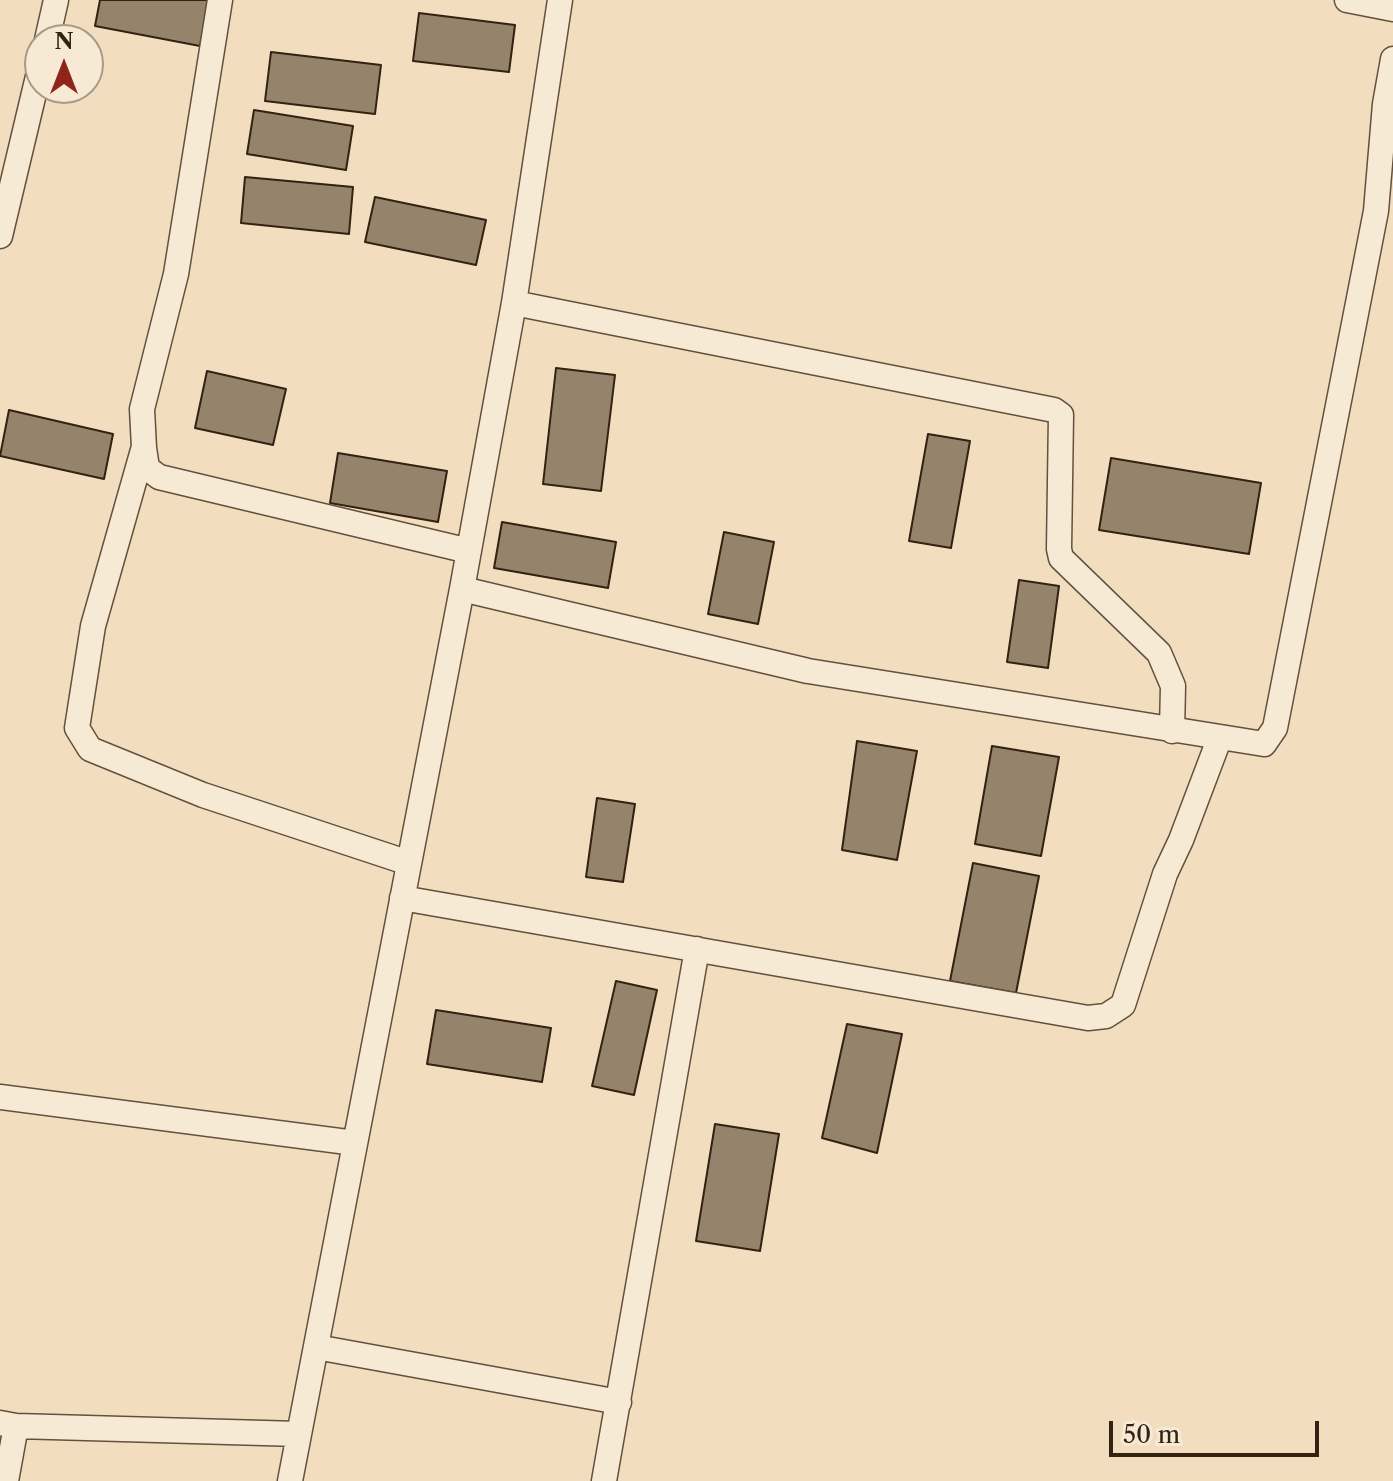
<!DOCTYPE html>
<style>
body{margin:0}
#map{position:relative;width:1393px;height:1481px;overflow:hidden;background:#f2debe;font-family:"Libre Caslon Text",serif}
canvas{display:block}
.north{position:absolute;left:24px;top:24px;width:80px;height:80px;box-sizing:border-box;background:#f7ead5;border:2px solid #a99a87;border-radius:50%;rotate:0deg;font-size:22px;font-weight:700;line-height:32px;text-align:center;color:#332113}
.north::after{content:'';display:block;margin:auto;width:28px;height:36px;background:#8f2418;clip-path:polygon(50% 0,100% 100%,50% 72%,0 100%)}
.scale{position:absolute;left:1109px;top:1421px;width:210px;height:36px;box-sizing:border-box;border:4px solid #332113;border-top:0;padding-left:10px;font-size:24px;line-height:28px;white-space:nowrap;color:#332113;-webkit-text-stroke:6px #f7ead5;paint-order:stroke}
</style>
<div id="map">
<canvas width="1393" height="1481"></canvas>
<div class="north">N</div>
<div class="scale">50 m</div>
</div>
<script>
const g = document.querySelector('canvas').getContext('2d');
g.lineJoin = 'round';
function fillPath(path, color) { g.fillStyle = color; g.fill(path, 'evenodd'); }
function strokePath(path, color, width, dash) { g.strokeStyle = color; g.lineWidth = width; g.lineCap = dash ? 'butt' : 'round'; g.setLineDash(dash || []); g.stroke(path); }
const building = new Path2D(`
 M 100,0 L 209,0 L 200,46 L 95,26 Z
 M 419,13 L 515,25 L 509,72 L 413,61 Z
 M 271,52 L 381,65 L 375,114 L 265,101 Z
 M 254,110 L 353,126 L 346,170 L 247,154 Z
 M 245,177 L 353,187 L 349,234 L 241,223 Z
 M 375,197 L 486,220 L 476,265 L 365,242 Z
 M 556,368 L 615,375 L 601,491 L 543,484 Z
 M 207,371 L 286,389 L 273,445 L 195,428 Z
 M 9,410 L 113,434 L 104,479 L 0,456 Z
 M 928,434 L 970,441 L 951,548 L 909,541 Z
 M 338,453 L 447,471 L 438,522 L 330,503 Z
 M 1111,458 L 1261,483 L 1249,554 L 1099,530 Z
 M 502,522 L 616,542 L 608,588 L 494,568 Z
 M 724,532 L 774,542 L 758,624 L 708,614 Z
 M 1019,580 L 1059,586 L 1048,668 L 1007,662 Z
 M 857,741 L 917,751 L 897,860 L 842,850 Z
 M 992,746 L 1059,757 L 1041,856 L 975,844 Z
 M 597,798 L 635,804 L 623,882 L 586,877 Z
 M 973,863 L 1039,876 L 1016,993 L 950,981 Z
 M 616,981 L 657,990 L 634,1095 L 592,1086 Z
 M 436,1010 L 551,1028 L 542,1082 L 427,1064 Z
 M 847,1024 L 902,1034 L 877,1153 L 822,1138 Z
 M 715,1124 L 779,1134 L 760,1251 L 696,1241 Z`);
fillPath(building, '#96836c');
strokePath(building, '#332113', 2);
const minor = new Path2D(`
 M 220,0 L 176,274 L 142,409 L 144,448 L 147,468 L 159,477 L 469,551
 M 1347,0 L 1393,9
 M 47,40 L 56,0
 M 0,236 L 40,68
 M 514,303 L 1054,410 L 1061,415 L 1059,549 L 1061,558 L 1159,653 L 1173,686 L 1172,731
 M 143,450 L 93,626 L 77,728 L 90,749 L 203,795 L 409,863
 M 462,589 L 808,671 L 1264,744 L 1275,728 L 1376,211 L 1385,104 L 1393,59
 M 402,898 L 1088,1018 L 1106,1016 L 1123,1005 L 1165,874 L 1181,840 L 1220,737
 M 0,1097 L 355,1143
 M 316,1347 L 619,1402
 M 0,1423 L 16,1426 L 299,1434
 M 6,1481 L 16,1426
 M 290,1481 L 462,589 L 514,303 L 560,0
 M 604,1481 L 697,949`);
strokePath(minor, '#63503e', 27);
strokePath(minor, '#f7ead5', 24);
</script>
